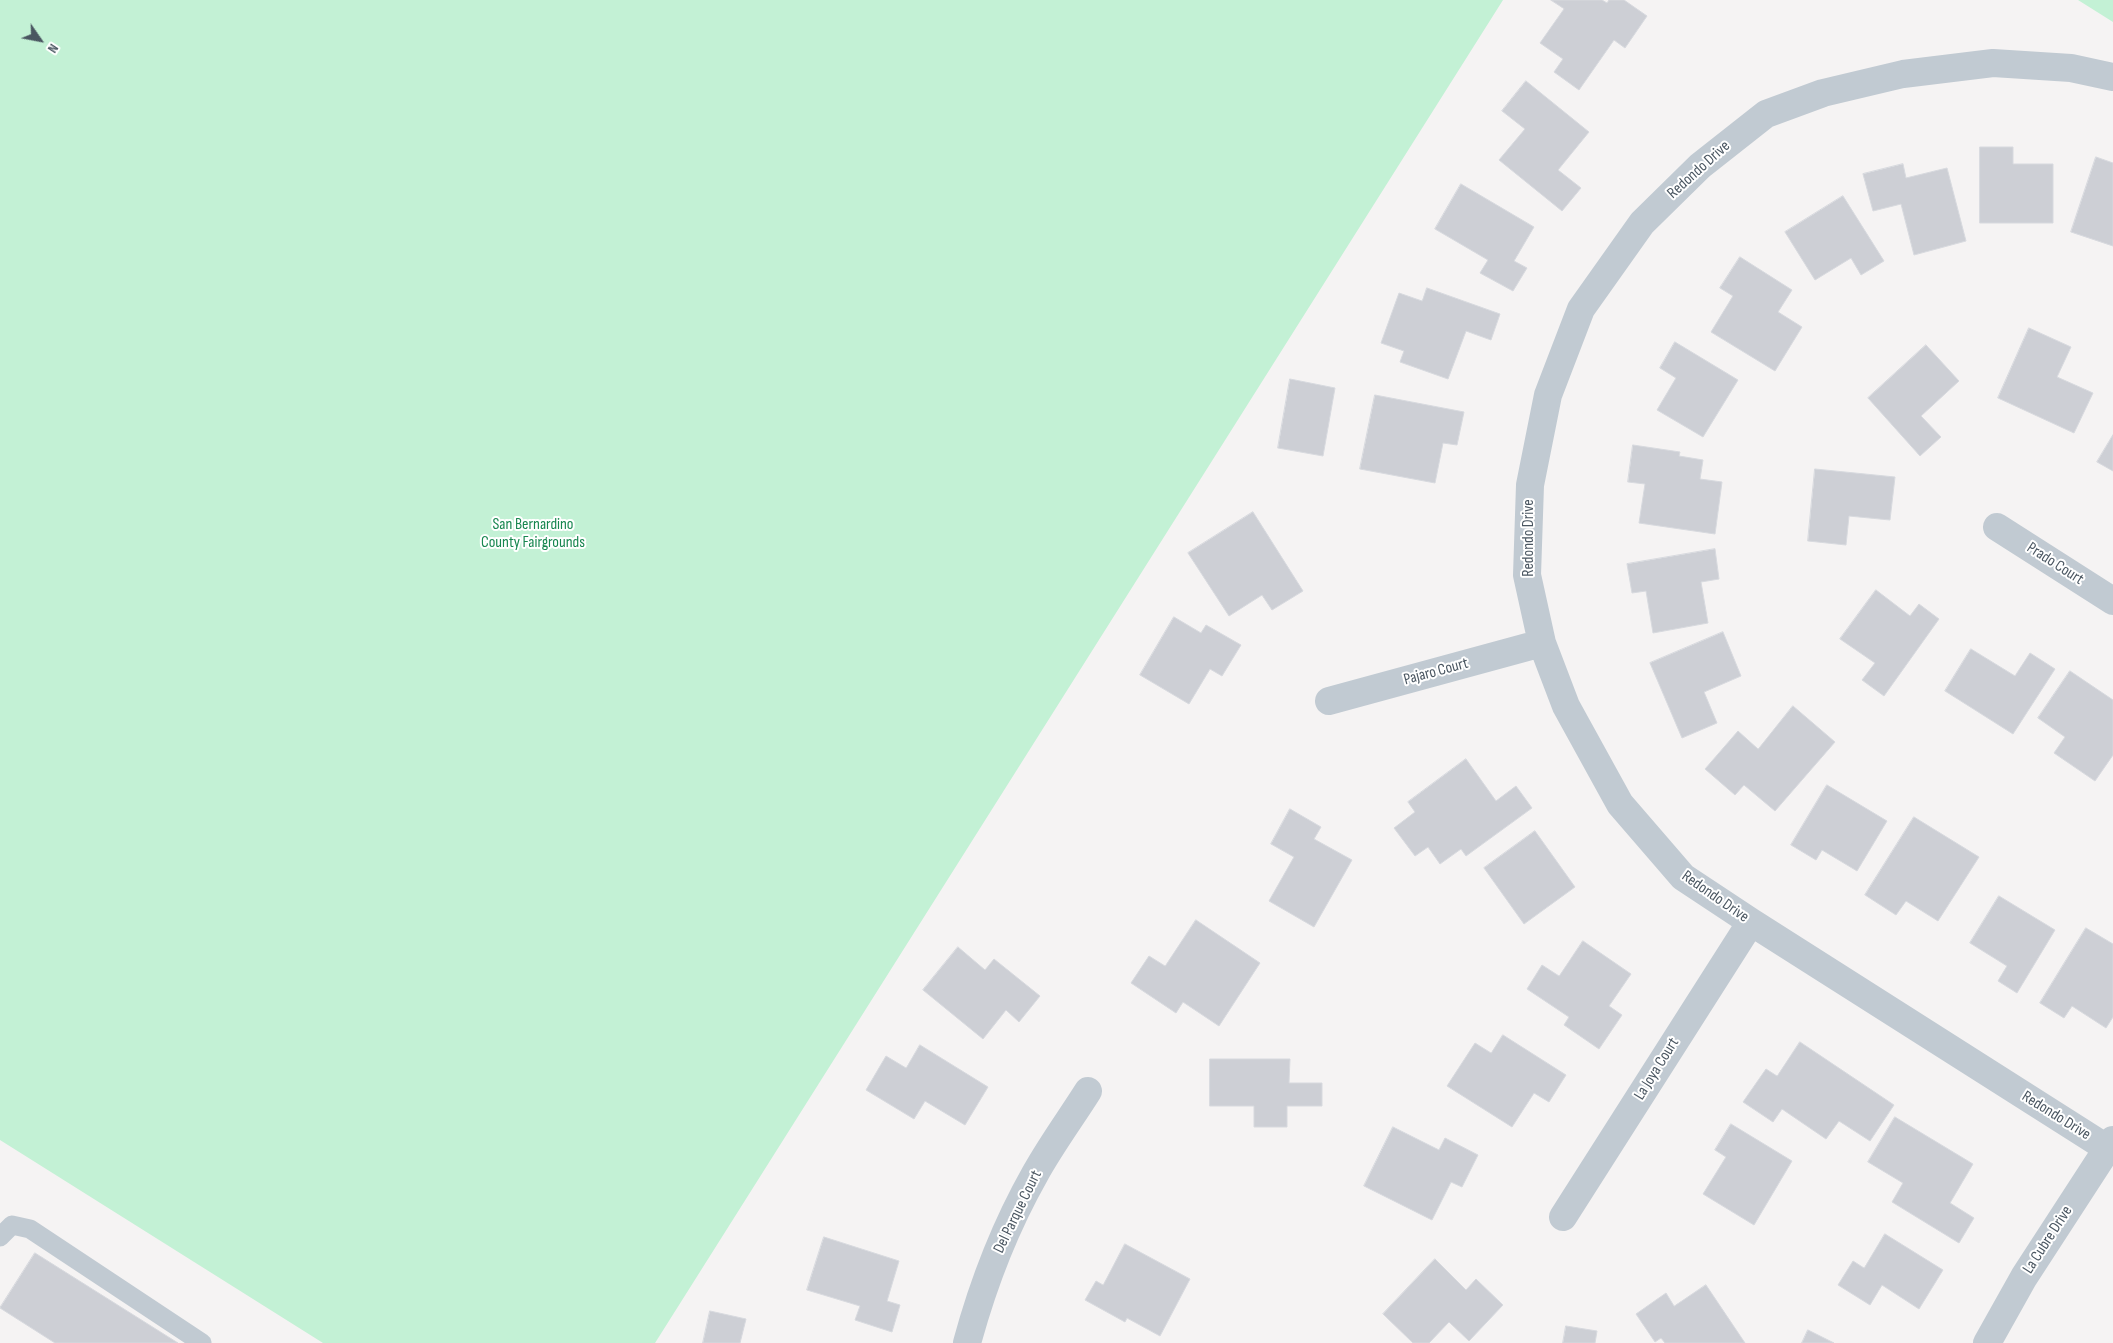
<!DOCTYPE html>
<style>
body{margin:0}
#map{position:relative;width:2113px;height:1343px;overflow:hidden;background:#f5f3f3;font-family:"Sofia Sans Condensed",sans-serif}
canvas{display:block}
.north{position:absolute;left:15px;top:15px;width:50px;height:50px;-webkit-text-stroke:4px #fff;paint-order:stroke;rotate:123deg;font-size:14px;font-weight:700;line-height:20px;text-align:center;color:#4a5661}
.north::after{content:'';display:block;margin:auto;width:18px;height:22px;background:#4a5661;clip-path:polygon(50% 0,100% 100%,50% 72%,0 100%)}
</style>
<div id="map">
<canvas width="2113" height="1343"></canvas>
<div class="north">N</div>
</div>
<script>
const g = document.querySelector('canvas').getContext('2d');
g.lineJoin = 'round';
function fillPath(path, color) { g.fillStyle = color; g.fill(path, 'evenodd'); }
function strokePath(path, color, width, dash) { g.strokeStyle = color; g.lineWidth = width; g.lineCap = dash ? 'butt' : 'round'; g.setLineDash(dash || []); g.stroke(path); }
function write(font, color, halo, rows, align = 'center') {
  g.font = font + ' "Sofia Sans Condensed",sans-serif'; g.lineWidth = 4; g.setLineDash([]); g.textBaseline = 'middle'; g.strokeStyle = halo; g.fillStyle = color; for (const [text, x, y, turn = 0] of rows) {
    g.save(); g.translate(x, y); g.rotate((+turn || 0) * Math.PI / 180); g.textAlign = isNaN(turn) ? turn : align; if (halo) g.strokeText(text, 0, 0); g.fillText(text, 0, 0); g.restore();
  }
}
fillPath(new Path2D(`
 M 0,0 L 1503,0 L 655,1343 L 323,1343 L 0,1140 Z
 M 2079,0 L 2113,0 L 2113,22 L 2078,0 Z`), '#c3f1d5');
const building = new Path2D(`
 M 1551,0 L 1602,0 L 1607,3 L 1609,0 L 1624,0 L 1647,16 L 1625,48 L 1614,40 L 1579,90 L 1554,72 L 1563,59 L 1540,43 L 1564,9 Z
 M 1526,81 L 1589,132 L 1558,170 L 1581,188 L 1562,211 L 1499,160 L 1525,129 L 1502,111 Z
 M 1980,147 L 2013,147 L 2013,164 L 2053,164 L 2053,223 L 1980,223 Z
 M 2096,157 L 2113,163 L 2113,246 L 2071,232 Z
 M 1903,164 L 1906,178 L 1947,168 L 1966,241 L 1914,255 L 1901,204 L 1873,211 L 1863,174 Z
 M 1461,184 L 1534,227 L 1514,261 L 1527,268 L 1513,291 L 1480,273 L 1488,260 L 1435,229 Z
 M 1843,196 L 1884,261 L 1861,275 L 1851,258 L 1815,280 L 1785,232 Z
 M 1740,257 L 1792,290 L 1778,312 L 1802,327 L 1775,371 L 1711,332 L 1733,296 L 1720,288 Z
 M 1427,288 L 1500,314 L 1491,340 L 1466,331 L 1448,379 L 1400,362 L 1404,351 L 1381,343 L 1399,293 L 1422,301 Z
 M 2029,328 L 2071,347 L 2057,377 L 2093,393 L 2074,433 L 1998,398 Z
 M 1675,342 L 1738,380 L 1703,437 L 1657,410 L 1676,378 L 1660,368 Z
 M 1926,345 L 1959,381 L 1921,416 L 1941,437 L 1920,456 L 1868,398 Z
 M 1290,379 L 1335,388 L 1323,456 L 1278,448 Z
 M 1375,395 L 1464,412 L 1457,445 L 1443,443 L 1435,483 L 1360,469 Z
 M 2113,435 L 2113,471 L 2097,462 Z
 M 1633,445 L 1680,452 L 1679,456 L 1703,460 L 1700,479 L 1722,482 L 1715,534 L 1639,523 L 1645,484 L 1628,482 Z
 M 1815,469 L 1895,477 L 1890,520 L 1849,516 L 1846,545 L 1808,541 Z
 M 1253,512 L 1303,591 L 1272,610 L 1262,595 L 1229,616 L 1188,553 Z
 M 1715,549 L 1719,579 L 1701,582 L 1708,623 L 1653,633 L 1646,591 L 1632,593 L 1627,564 Z
 M 1876,590 L 1910,616 L 1919,604 L 1939,619 L 1884,696 L 1862,680 L 1875,663 L 1840,639 Z
 M 1174,617 L 1201,633 L 1206,625 L 1241,645 L 1222,676 L 1210,669 L 1189,704 L 1140,675 Z
 M 1723,632 L 1741,676 L 1704,692 L 1717,723 L 1682,738 L 1650,663 Z
 M 1971,649 L 2015,676 L 2030,653 L 2055,669 L 2013,734 L 1945,691 Z
 M 2070,671 L 2113,700 L 2113,755 L 2095,781 L 2054,753 L 2065,737 L 2038,718 Z
 M 1793,706 L 1835,742 L 1775,811 L 1744,785 L 1735,795 L 1705,769 L 1738,731 L 1758,749 Z
 M 1466,759 L 1496,801 L 1516,786 L 1532,808 L 1466,856 L 1461,849 L 1440,864 L 1428,847 L 1415,856 L 1394,828 L 1415,812 L 1408,802 Z
 M 1827,785 L 1887,821 L 1857,871 L 1822,850 L 1816,860 L 1791,845 Z
 M 1290,809 L 1321,827 L 1314,839 L 1352,860 L 1314,927 L 1269,901 L 1294,857 L 1271,844 Z
 M 1914,817 L 1979,857 L 1938,921 L 1906,901 L 1896,915 L 1865,895 Z
 M 1535,831 L 1575,887 L 1524,924 L 1484,868 Z
 M 1999,896 L 2055,930 L 2017,993 L 1998,981 L 2007,966 L 1970,943 Z
 M 1196,920 L 1260,963 L 1219,1026 L 1183,1002 L 1176,1013 L 1131,983 L 1149,956 L 1165,966 Z
 M 2086,928 L 2113,944 L 2113,1017 L 2106,1028 L 2072,1006 L 2064,1018 L 2040,1003 Z
 M 1583,941 L 1631,974 L 1609,1006 L 1622,1015 L 1599,1049 L 1564,1025 L 1569,1017 L 1527,989 L 1542,965 L 1559,976 Z
 M 958,947 L 985,970 L 994,959 L 1040,996 L 1019,1022 L 1006,1010 L 983,1039 L 923,990 Z
 M 1503,1035 L 1566,1075 L 1549,1102 L 1534,1093 L 1512,1127 L 1447,1086 L 1475,1043 L 1491,1053 Z
 M 1800,1042 L 1894,1105 L 1870,1141 L 1839,1121 L 1826,1139 L 1782,1109 L 1773,1122 L 1743,1102 L 1766,1069 L 1777,1076 Z
 M 920,1045 L 988,1087 L 965,1125 L 925,1101 L 914,1119 L 866,1090 L 886,1056 L 906,1068 Z
 M 1210,1059 L 1290,1059 L 1289,1083 L 1322,1083 L 1322,1106 L 1287,1106 L 1287,1127 L 1254,1127 L 1254,1106 L 1210,1106 Z
 M 1895,1117 L 1973,1164 L 1950,1203 L 1974,1218 L 1959,1243 L 1892,1202 L 1903,1183 L 1868,1162 Z
 M 1731,1124 L 1792,1161 L 1754,1225 L 1703,1194 L 1726,1157 L 1715,1150 Z
 M 1393,1127 L 1439,1150 L 1445,1138 L 1478,1155 L 1462,1187 L 1451,1182 L 1432,1220 L 1364,1186 Z
 M 1885,1234 L 1943,1270 L 1919,1309 L 1882,1285 L 1870,1305 L 1838,1285 L 1853,1261 L 1864,1268 Z
 M 824,1237 L 899,1261 L 887,1301 L 900,1305 L 892,1332 L 855,1320 L 860,1306 L 807,1290 Z
 M 1125,1244 L 1190,1279 L 1160,1336 L 1127,1318 L 1125,1322 L 1085,1300 L 1096,1281 L 1103,1285 Z
 M 35,1253 L 178,1343 L 55,1343 L 0,1308 Z
 M 1435,1259 L 1466,1290 L 1476,1279 L 1503,1305 L 1469,1341 L 1449,1322 L 1429,1343 L 1413,1343 L 1383,1314 Z
 M 1706,1285 L 1745,1343 L 1665,1343 L 1661,1338 L 1655,1342 L 1636,1314 L 1666,1293 L 1674,1306 Z
 M 710,1311 L 746,1319 L 740,1343 L 703,1343 Z
 M 1566,1326 L 1597,1331 L 1595,1343 L 1563,1343 Z
 M 1808,1330 L 1834,1343 L 1802,1343 Z`);
fillPath(building, '#cdcfd5');
strokePath(building, '#d7d9de', 1);
strokePath(new Path2D(`
 M 0,1237 L 12,1225 L 30,1229 L 202,1343`), '#c1cad2', 19);
strokePath(new Path2D(`
 M 2113,77 L 2071,68 L 1993,63 L 1903,74 L 1823,93 L 1766,114 L 1700,166 L 1642,223 L 1581,309 L 1548,395 L 1530,485 L 1527,575 L 1542,643 L 1566,706 L 1620,804 L 1683,877 L 1751,922 L 2113,1152
 M 1997,527 L 2113,601
 M 1329,701 L 1542,643
 M 1563,1217 L 1751,922
 M 967,1343 C 983,1284 1005,1227 1035,1174 C 1051,1145 1071,1118 1088,1091
 M 1987,1343 L 2024,1277 L 2113,1140`), '#c1cad2', 28);
write('16px', '#4a5661', '#fff', [
 ["Redondo Drive",1699,170,-42],
 ["Redondo Drive",1529,538,-90],
 ["Prado Court",2055,564,33],
 ["Pajaro Court",1436,672,-15],
 ["Redondo Drive",1715,897,35],
 ["La Joya Court",1657,1069,-58],
 ["Redondo Drive",2056,1116,32],
 ["Del Parque Court",1018,1212,-64],
 ["La Cubre Drive",2048,1240,-57]
]);
write('16px', '#17864f', '#fff', [
 ["San Bernardino",533,525],
 ["County Fairgrounds",533,543]
]);
</script>
